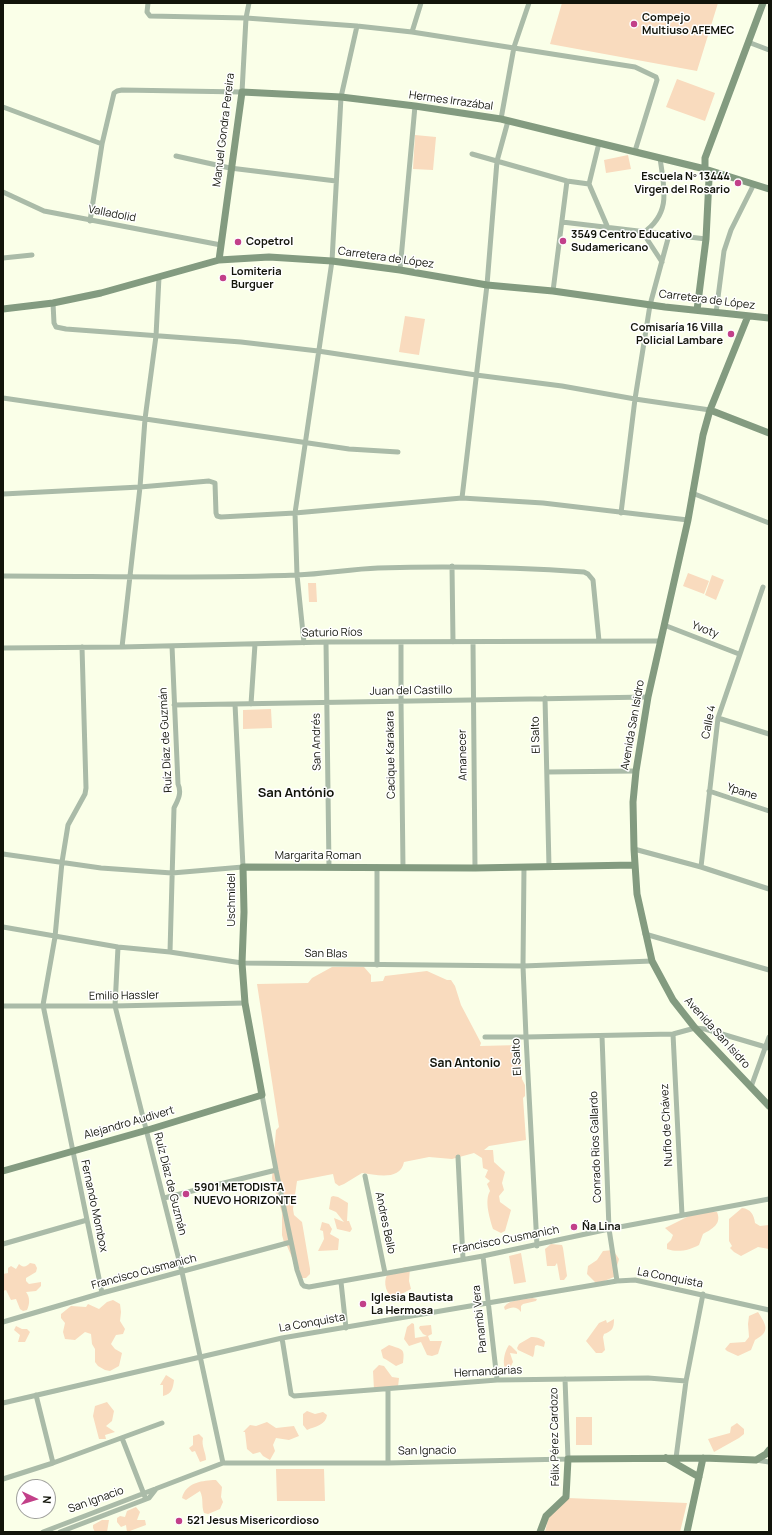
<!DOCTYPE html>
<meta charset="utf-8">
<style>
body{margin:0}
#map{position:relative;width:772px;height:1535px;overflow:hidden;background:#faffe8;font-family:Manrope,sans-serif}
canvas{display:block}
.frame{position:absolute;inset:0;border:4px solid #12140a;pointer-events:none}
.north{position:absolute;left:16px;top:1479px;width:40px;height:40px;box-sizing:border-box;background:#fff;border:1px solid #a0a19d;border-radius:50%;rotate:94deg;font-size:11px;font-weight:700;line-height:16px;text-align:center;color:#12140a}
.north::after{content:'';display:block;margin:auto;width:14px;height:18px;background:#c24089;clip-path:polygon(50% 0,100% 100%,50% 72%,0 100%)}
</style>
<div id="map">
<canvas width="772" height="1535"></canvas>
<div class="frame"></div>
<div class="north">N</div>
</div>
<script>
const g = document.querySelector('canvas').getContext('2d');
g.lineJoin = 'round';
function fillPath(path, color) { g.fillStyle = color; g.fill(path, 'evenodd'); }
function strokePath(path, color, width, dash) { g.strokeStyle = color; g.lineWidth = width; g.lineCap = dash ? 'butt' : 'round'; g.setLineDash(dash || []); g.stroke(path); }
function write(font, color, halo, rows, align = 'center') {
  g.font = font + ' Manrope,sans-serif'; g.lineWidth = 3; g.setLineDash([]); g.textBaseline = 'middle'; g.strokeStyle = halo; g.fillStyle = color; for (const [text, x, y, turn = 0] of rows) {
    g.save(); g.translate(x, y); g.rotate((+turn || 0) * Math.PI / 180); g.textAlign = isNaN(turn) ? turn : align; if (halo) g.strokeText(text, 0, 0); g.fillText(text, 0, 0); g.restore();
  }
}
fillPath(new Path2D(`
 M 562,3 L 718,3 L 697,71 L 550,44 Z
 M 677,79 L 715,93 L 705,121 L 666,107 Z
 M 415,135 L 436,137 L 433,170 L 413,169 Z
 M 628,155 L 631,169 L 606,173 L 604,160 Z
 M 405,316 L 425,319 L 419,355 L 399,352 Z
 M 688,573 L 709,581 L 704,594 L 683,586 Z
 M 712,575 L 724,580 L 716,600 L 705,595 Z
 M 308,583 L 316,583 L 317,602 L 309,602 Z
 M 271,709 L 272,728 L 243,729 L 243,710 Z
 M 332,967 L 364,967 L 371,975 L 371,982 L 383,981 L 385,976 L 427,971 L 447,980 L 451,980 L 455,986 L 461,1005 L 481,1043 L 480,1046 L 520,1045 L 522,1079 L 525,1085 L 525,1096 L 523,1098 L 526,1140 L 489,1146 L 484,1150 L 493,1150 L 494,1162 L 505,1172 L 502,1183 L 504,1190 L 499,1196 L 500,1202 L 511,1210 L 505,1231 L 501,1233 L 493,1229 C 490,1219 484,1201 490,1191 L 487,1184 L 490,1181 L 485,1177 L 488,1170 L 483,1168 L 482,1158 L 474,1153 L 452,1159 L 429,1157 L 404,1162 C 400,1181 377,1175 362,1173 L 344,1184 L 339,1186 L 335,1183 L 333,1174 L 297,1181 L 293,1209 L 294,1215 L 302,1222 L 310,1269 L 310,1274 L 306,1278 L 301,1278 L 287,1246 L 285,1246 L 282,1235 L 282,1213 L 272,1178 L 276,1130 L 279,1127 L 257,984 L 308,983 L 312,978 Z
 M 333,1196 L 338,1197 L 348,1203 L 347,1221 L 349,1221 L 352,1229 L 350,1232 L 337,1229 L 334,1218 L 344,1222 L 336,1212 L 329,1209 L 331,1197 Z
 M 742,1208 C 751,1209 754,1215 755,1223 L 760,1226 L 769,1225 L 769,1249 L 758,1247 L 741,1256 L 734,1252 L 730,1248 L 732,1246 L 729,1241 L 729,1219 Z
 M 697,1212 L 717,1212 C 722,1224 712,1229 703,1234 L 699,1245 C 690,1250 678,1253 667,1249 L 667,1244 L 671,1240 L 673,1235 L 665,1228 Z
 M 322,1222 L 329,1224 L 332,1229 L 330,1234 L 339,1239 L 338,1250 L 318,1251 L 324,1239 L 323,1231 L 320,1230 Z
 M 551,1244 L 562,1245 L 563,1248 L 567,1276 L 564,1280 L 560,1280 L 557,1263 L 555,1266 L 547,1266 L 545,1249 Z
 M 613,1250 L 619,1259 L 614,1277 L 597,1284 L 587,1274 L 588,1266 L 597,1260 L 603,1251 Z
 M 521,1253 L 526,1282 L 514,1284 L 509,1256 Z
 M 30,1263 L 35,1264 L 37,1268 L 36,1272 L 26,1278 L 26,1281 L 29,1284 L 41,1282 L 41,1286 L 36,1291 L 26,1292 C 30,1297 30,1304 27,1310 L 23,1311 L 20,1309 L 16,1299 L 11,1300 L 6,1290 L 3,1291 L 3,1274 L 8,1273 L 8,1268 L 11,1266 L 16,1269 L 19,1264 C 24,1268 26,1267 30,1263 Z
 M 405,1267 L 410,1268 L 409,1281 L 411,1289 L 394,1298 C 386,1295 383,1282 387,1275 Z
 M 532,1298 L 537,1299 L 536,1301 L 523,1304 L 521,1306 L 521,1312 C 516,1306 512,1307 505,1310 L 504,1307 C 509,1299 523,1300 532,1298 Z
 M 113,1300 L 120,1304 L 121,1312 L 120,1321 L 125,1329 L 123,1334 L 116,1335 L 111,1344 L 115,1349 L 122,1353 L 119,1366 L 110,1371 L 105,1370 L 98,1366 L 95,1362 L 95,1349 L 92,1344 L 91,1334 L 85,1332 L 75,1340 L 65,1339 L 63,1332 L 65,1323 L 61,1318 L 61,1314 L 71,1306 L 86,1307 L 88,1304 L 99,1309 L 107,1302 Z
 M 758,1312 C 766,1325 771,1331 755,1340 L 751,1350 L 738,1356 L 727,1351 L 725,1349 L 730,1343 L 745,1342 L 749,1337 L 748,1324 L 749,1316 Z
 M 614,1319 C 614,1329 612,1331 604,1334 L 603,1337 L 605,1350 L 602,1353 L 596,1353 L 586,1341 L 599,1323 L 606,1320 L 607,1323 Z
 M 412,1323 L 414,1324 L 415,1338 L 427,1336 L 423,1334 L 419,1328 L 420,1326 L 431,1325 L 432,1334 L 428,1336 L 430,1341 L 442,1341 L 438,1354 L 432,1356 L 427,1355 L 421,1342 L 409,1346 L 404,1339 L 407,1327 Z
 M 16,1326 L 22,1329 L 27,1329 L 30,1332 L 25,1342 L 18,1342 L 20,1335 L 14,1330 Z
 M 531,1337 C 536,1337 542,1338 545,1342 L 544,1347 L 537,1345 L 535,1346 L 534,1354 L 533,1357 L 518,1350 L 517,1348 L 519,1344 Z
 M 389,1345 C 403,1350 405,1348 403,1363 L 396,1366 C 391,1363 388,1360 383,1358 L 381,1350 Z
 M 509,1345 L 511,1346 L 517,1352 L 517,1354 L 510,1353 L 513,1362 L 508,1372 C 501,1367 504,1352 509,1345 Z
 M 379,1365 L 384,1366 L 392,1377 L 399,1378 L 398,1387 L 374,1390 L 373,1371 Z
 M 166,1375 L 174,1380 C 173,1388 172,1394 163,1396 L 163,1385 L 160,1385 Z
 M 107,1402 L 114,1411 L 112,1421 L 106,1426 L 115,1432 L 105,1435 L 106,1439 L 99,1439 L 93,1416 L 95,1406 Z
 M 307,1411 L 315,1414 L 323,1412 L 327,1415 C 326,1425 316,1426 307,1430 L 303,1425 L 303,1414 Z
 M 576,1417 L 592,1417 L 592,1445 L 576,1445 Z
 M 267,1422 L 276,1428 L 294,1426 L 299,1436 L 289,1440 L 276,1438 L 273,1445 L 275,1451 L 270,1460 L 263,1456 L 260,1452 L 253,1454 L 247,1449 L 245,1432 L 243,1432 L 250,1425 L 256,1426 Z
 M 737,1423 L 744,1429 L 744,1434 L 739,1438 L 714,1452 L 708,1439 L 730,1433 L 731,1427 Z
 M 199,1434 L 203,1438 C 201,1446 206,1452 206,1460 L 200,1462 L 195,1451 L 192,1452 L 189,1448 L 193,1445 L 193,1436 Z
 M 276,1469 L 324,1469 L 325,1501 L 277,1501 Z
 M 213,1480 L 216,1480 L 222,1487 L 221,1497 L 223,1502 L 220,1509 L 208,1514 L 204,1513 C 201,1505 204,1499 200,1491 L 186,1500 L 182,1498 C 186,1483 200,1481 213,1480 Z
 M 568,1498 L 687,1503 L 680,1532 L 545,1532 L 550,1511 Z
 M 136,1507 L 140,1512 L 137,1520 L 145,1520 L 146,1525 L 127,1532 L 126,1525 L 121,1527 L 117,1522 L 117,1518 L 120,1516 L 125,1517 L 127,1511 Z
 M 102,1520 L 109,1520 L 107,1532 L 95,1532 L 93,1528 L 93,1525 Z`), '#f9dbbe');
strokePath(new Path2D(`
 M 148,3 L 147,12 L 150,16 L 246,18 L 357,26 L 412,32 L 635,67 L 656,77 L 657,80 L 635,151
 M 412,32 L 421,3
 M 748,42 L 769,50
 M 3,107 L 102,144
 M 501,119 L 514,47 L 529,3
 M 599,143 L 589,184 L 608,228
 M 472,154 L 567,181 L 589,184
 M 176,156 L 230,168 L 336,181
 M 660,158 C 664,188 672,213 643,233 L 662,262
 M 3,192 L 44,211 L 221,245
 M 90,221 L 102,144 L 114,93 L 117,91 L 122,90 L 242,92 L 246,18 L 249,3
 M 562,222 L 706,239
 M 3,258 L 32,255
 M 400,270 L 415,106
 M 553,291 L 567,181
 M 53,303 L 54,323 L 56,327 L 66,329 L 241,342 L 318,351 L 476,375 L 562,386 L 635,399 L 710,410
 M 716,313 L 724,251 L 731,230 L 754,184
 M 3,398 L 349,449 L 398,452
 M 692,493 L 769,523
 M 3,494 L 140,487 L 209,481 L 215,483 L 216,513 L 217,516 L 221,517 L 295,513 L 462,498 L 543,503 L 688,520
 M 462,498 L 487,285 L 497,161 L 508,121
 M 621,513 L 635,399 L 650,305 L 669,235
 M 452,566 L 453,642
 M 3,576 C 101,576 199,579 297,575 C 324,574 351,569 378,568 C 447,566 515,567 584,572 L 588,574 L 593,580 L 599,641
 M 664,625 L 739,654
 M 326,642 L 329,867
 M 401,642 L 401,701 L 403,867
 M 473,642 L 475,868
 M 304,643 L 297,575 L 295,513 L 332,261 L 341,97 L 357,26
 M 82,647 L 86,788 L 85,794 L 68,825 L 62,862 L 55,937 L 43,1005 L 102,1293
 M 122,647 L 140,487 L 145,419 L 156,336 L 159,277
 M 3,648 L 122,647 L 326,642 L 661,641
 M 545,698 L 549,867
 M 251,704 L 255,644
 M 174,705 L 648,697
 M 718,718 L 769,734
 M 547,772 L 636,771
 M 709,791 L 769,811
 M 634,849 L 701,867 L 769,889
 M 3,854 L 101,868 L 172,873 L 243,867 L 235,704
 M 524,867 L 523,966 L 526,1037 L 537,1246
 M 701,867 L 718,718 L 763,587
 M 3,927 L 118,947 L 170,952 L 242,963 L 523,966 L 652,961
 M 645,934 L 769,970
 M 118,947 L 115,1006 L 182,1272 L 223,1463
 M 170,952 L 174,808 C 178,800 182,793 178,784 L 172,646
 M 377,965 L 377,867
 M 3,1006 L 115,1006 L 245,1003
 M 673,1034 L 682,1215
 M 602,1036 L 609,1229 L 617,1281
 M 485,1037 L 526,1037 L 673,1034 L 695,1028 L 705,1029 L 769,1048
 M 751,1087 L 769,1037
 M 262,1095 L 276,1170 L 297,1270 L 302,1284 L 304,1286 L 309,1287 L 483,1256 L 609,1229 L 769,1199
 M 458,1157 L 463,1259
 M 365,1176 L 385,1273
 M 164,1198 L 276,1170
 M 3,1244 L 87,1220
 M 483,1256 L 497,1380
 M 341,1282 L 346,1328
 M 3,1322 L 102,1293 L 291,1242
 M 282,1338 L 291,1394 L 294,1396 L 497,1380 L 648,1378 L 686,1381
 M 388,1389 L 388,1463
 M 36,1395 L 53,1463
 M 3,1403 L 282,1338 L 617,1281 L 635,1280 L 769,1310
 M 122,1438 L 145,1497
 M 676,1458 L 686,1381 L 703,1294
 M 756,1460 L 769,1462
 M 3,1479 L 53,1463 L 162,1423
 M 43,1532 L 223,1463 L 388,1463 L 568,1459 L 565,1379
 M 60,1532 L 149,1498 L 156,1489`), '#aabba8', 5);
strokePath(new Path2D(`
 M 219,260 L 242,92 L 341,97 L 415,106 L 501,119 L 705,169 L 769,189
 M 3,309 L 53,303 L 101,293 L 219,260 L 269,257 L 332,261 L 400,270 L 487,285 L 553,291 L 665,307 L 769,318
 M 697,310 L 706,239 L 709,179 L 705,169 L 705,158 L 763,3
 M 748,316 L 710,410 L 703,435 L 688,520 L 648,697 L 636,771 L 633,802 L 634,849 L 637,894 L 652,961 L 673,1000 L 695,1028 L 769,1106
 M 710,410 L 769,433
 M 3,1171 L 151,1129 L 262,1095 L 245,1003 L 242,963 L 244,912 L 243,867 L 475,868 L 634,865
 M 666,1458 L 699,1477
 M 540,1532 L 546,1516 L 566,1497 L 568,1459 L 703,1458 L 756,1460 L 766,1454 L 769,1450
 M 687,1532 L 703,1458`), '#839b80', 7);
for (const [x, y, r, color] of [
 [634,24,4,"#c24089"],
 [738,183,4,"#c24089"],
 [563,241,4,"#c24089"],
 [238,242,4,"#c24089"],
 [223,278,4,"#c24089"],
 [731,334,4,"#c24089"],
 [186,1194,4,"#c24089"],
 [574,1227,4,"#c24089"],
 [363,1304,4,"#c24089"],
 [179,1521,4,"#c24089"]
]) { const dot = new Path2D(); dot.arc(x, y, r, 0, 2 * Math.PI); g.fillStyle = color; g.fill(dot); strokePath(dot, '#fff', 1.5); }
write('bold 11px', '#12140a', '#fff', [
 ["Compejo",642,18],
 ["Multiuso AFEMEC",642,31],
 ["Escuela Nº 13444",730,177,"right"],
 ["Virgen del Rosario",730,190,"right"],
 ["3549 Centro Educativo",571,235],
 ["Sudamericano",571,248],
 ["Copetrol",246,242],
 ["Lomiteria",231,272],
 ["Burguer",231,285],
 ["Comisaría 16 Villa",723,328,"right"],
 ["Policial Lambare",723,341,"right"],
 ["5901 METODISTA",194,1188],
 ["NUEVO HORIZONTE",194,1201],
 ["Ña Lina",582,1227],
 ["Iglesia Bautista",371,1298],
 ["La Hermosa",371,1311],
 ["521 Jesus Misericordioso",187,1521]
], 'left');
write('11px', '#12140a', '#fff', [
 ["Hermes Irrazábal",451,101,8],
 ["Manuel Gondra Pereira",224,130,-83],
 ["Valladolid",112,214,11],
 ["Carretera de López",386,258,8],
 ["Carretera de López",707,300,7],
 ["Yvoty",705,630,21],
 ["Saturio Ríos",332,633,-1],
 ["Juan del Castillo",411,691,-1],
 ["Calle 4",709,722,-79],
 ["Avenida San Isidro",633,725,-80],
 ["El Salto",536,735,-92],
 ["Ruíz Díaz de Guzmán",166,740,-93],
 ["San Andrés",317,742,-91],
 ["Cacique Karakara",391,755,-91],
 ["Amanecer",463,755,-91],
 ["Ypane",742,792,18],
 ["Margarita Roman",318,856],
 ["Uschmidel",232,900,-90],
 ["San Blas",326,954,1],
 ["Emilio Hassler",124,996,-1],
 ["Avenida San Isidro",717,1033,48],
 ["El Salto",517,1057,-93],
 ["Alejandro Audivert",129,1123,-16],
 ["Nuflo de Chávez",667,1125,-93],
 ["Conrado Rios Gallardo",596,1147,-92],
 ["Ruíz Díaz de Guzmán",170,1184,76],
 ["Fernando Mombox",94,1206,78],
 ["Andres Bello",385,1223,78],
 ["Francisco Cusmanich",506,1240,-11],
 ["Francisco Cusmanich",144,1272,-15],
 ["La Conquista",670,1278,11],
 ["Panambi Vera",480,1319,-96],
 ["La Conquista",312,1323,-10],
 ["Hernandarias",488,1372,-3],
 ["Félix Pérez Cardozo",555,1437,-91],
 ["San Ignacio",427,1451,-1],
 ["San Ignacio",96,1500,-20]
]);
write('bold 12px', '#12140a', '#fff', [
 ["San Antonio",465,1064]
]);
write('bold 13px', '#12140a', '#fff', [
 ["San António",296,793]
]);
</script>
